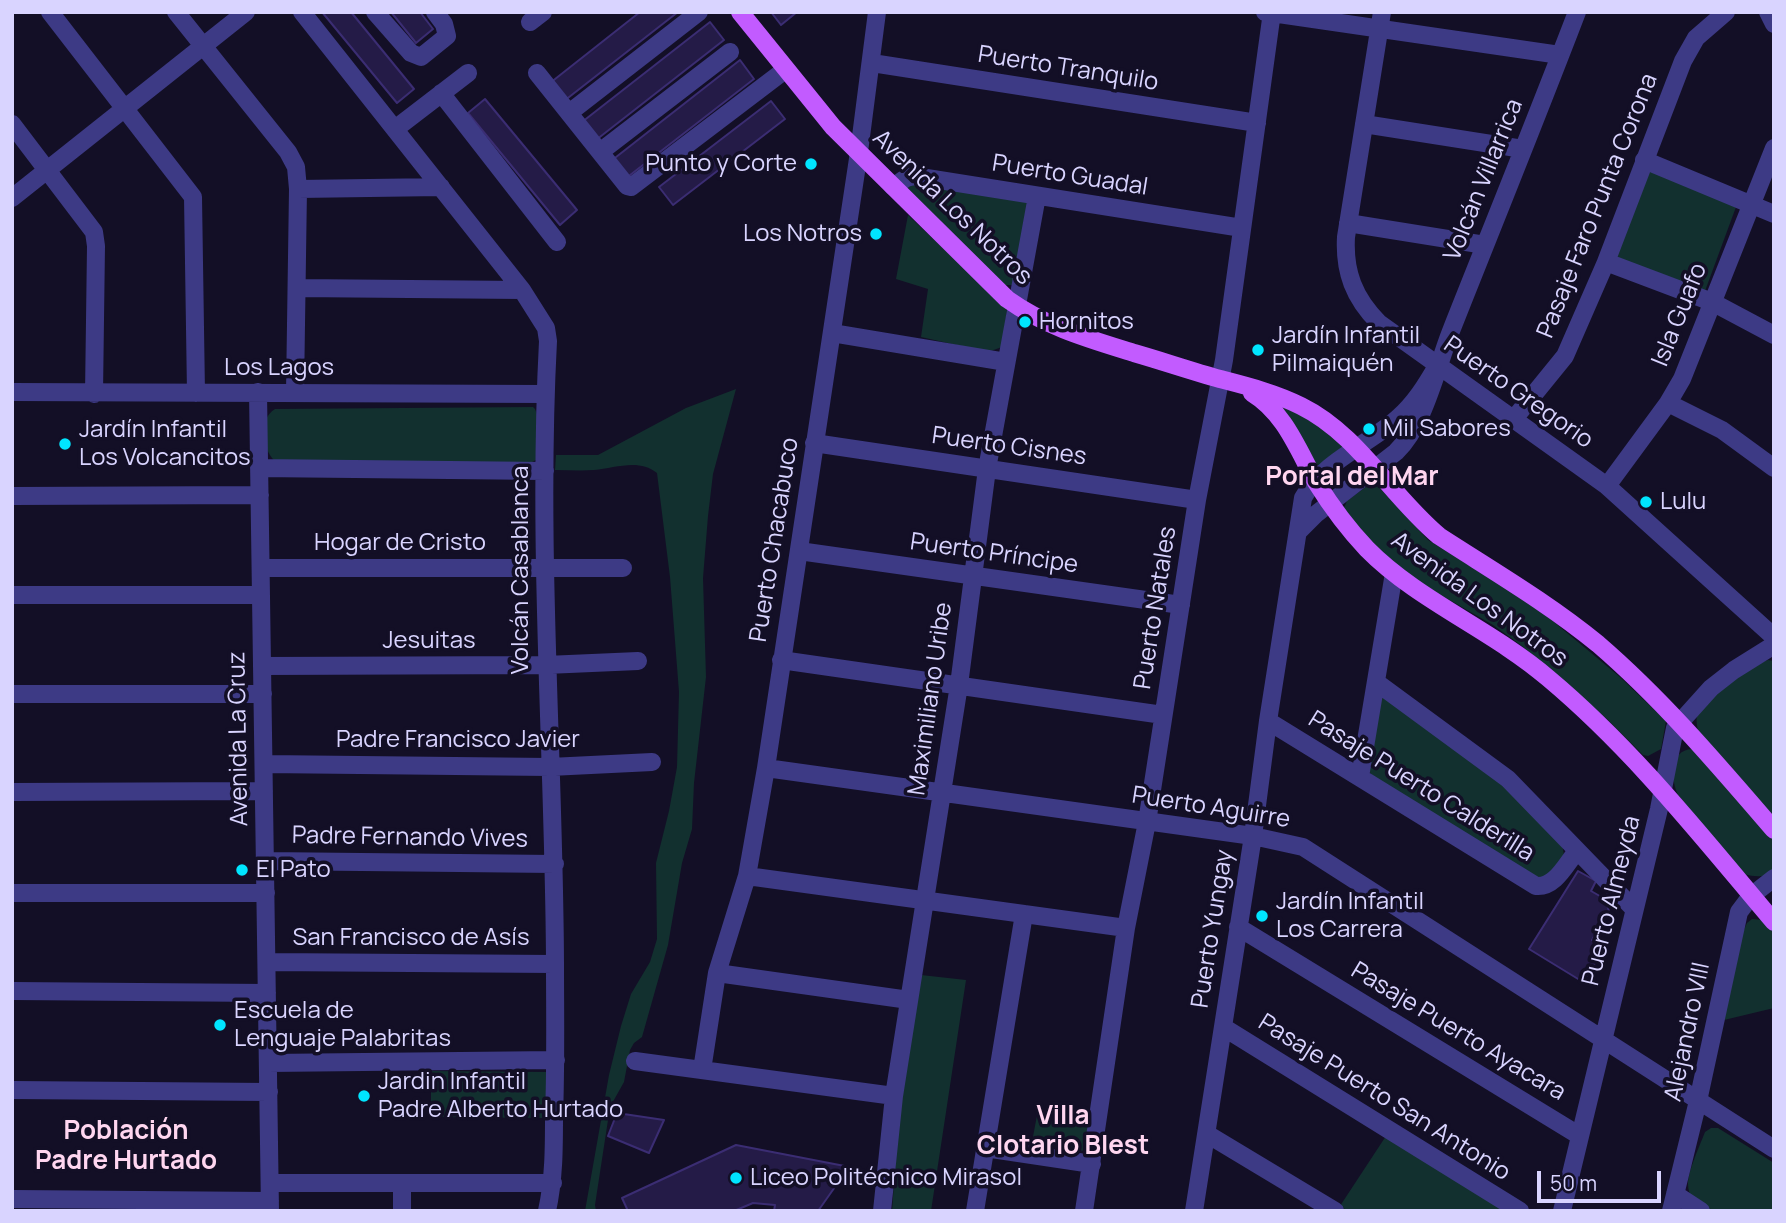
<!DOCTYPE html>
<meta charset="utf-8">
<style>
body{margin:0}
#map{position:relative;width:1786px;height:1223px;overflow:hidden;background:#130f26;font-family:Manrope,sans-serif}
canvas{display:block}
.frame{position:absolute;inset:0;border:14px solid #d9d4ff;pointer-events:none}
.scale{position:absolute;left:1537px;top:1171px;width:124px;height:32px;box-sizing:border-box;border:4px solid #d9d4ff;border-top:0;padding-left:9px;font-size:21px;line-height:24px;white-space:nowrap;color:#d9d4ff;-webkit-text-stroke:5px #130f26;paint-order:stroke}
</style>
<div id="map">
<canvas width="1786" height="1223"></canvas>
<div class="frame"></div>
<div class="scale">50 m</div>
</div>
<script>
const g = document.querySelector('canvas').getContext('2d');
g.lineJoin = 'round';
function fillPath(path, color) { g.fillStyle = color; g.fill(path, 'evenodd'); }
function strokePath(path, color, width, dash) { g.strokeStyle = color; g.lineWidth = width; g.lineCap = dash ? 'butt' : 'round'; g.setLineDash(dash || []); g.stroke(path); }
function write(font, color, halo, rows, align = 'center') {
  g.font = font + ' Manrope,sans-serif'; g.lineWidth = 7; g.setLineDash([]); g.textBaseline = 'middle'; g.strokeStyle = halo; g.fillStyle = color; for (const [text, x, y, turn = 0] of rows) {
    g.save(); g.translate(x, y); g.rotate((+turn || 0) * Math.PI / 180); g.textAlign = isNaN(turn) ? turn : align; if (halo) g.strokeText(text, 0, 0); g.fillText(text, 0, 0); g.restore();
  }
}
fillPath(new Path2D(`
 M 1655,170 L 1736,207 L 1705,291 L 1620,261 L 1616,252 L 1646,174 Z
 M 911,184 L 1027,202 L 1029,206 L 1018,280 L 1012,285 L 1005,285 L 907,192 L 907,187 Z
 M 908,215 L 1007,309 L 1002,347 L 988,352 L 921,337 L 928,289 L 896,279 Z
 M 736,389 L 713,474 L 708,516 L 703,578 L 706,677 L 694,783 L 692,829 L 682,863 L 668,945 L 642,1037 L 634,1043 L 630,1050 L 624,1082 L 610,1107 L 595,1205 L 596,1211 L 585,1211 L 609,1075 L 621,1026 L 631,994 L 650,962 L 657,939 L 656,863 L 669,811 L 677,767 L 679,692 L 670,577 L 657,473 C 639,458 615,468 594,470 C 581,471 568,470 555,470 L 556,455 L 598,455 L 686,408 Z
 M 1271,398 L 1294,408 L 1344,445 L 1315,469 Z
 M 533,407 L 535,409 L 538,417 L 536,460 L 532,462 L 277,463 C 262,451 257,420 275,409 Z
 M 1371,483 L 1377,485 L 1428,540 L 1536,607 L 1620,677 L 1666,721 L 1661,749 L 1648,756 L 1643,755 L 1606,718 L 1522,646 L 1493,625 L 1408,576 L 1389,561 L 1343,510 L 1347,501 Z
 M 1768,660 L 1774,661 L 1774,817 L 1698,732 C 1697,724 1695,717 1699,710 C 1705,695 1752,665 1768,660 Z
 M 1384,696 L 1503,785 L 1562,843 L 1564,856 L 1542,882 L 1375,780 L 1369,771 L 1380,698 Z
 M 1692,749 L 1697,753 L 1774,840 L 1774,871 C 1763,878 1756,877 1744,874 L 1678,795 C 1671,780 1669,750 1692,749 Z
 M 1752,919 L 1763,920 L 1774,933 L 1774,1008 L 1724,1020 L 1743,932 L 1747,923 Z
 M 921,975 L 966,980 L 931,1211 L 892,1211 L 899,1113 Z
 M 431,1071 L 547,1072 L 547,1118 L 431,1117 Z
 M 1038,1110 L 1089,1120 L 1084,1151 L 1032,1142 Z
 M 1711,1128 L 1718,1128 L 1774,1163 L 1774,1207 L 1772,1211 C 1749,1211 1688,1220 1688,1184 C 1688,1171 1700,1145 1705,1132 Z
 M 1386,1136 L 1510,1211 L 1348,1211 L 1340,1206 Z`), '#12302f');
const building = new Path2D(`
 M 322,12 L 351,12 L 414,89 L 397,103 Z
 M 391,12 L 420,12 L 433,29 L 416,43 Z
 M 640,12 L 678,12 L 564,101 L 550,83 Z
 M 771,12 L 797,12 L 781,25 Z
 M 710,22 L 724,40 L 596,140 L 582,122 Z
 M 740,60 L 754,79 L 625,179 L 611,161 Z
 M 485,99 L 577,210 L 560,225 L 468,113 Z
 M 771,101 L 785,119 L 673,205 L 659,187 Z
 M 1578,871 L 1596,881 L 1591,891 L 1605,899 L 1609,911 L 1592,940 L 1604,949 L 1583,982 L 1529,949 Z
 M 617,1113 L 664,1120 L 649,1153 L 608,1136 Z
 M 736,1145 L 855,1168 L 853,1178 L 842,1177 L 818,1211 L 774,1211 L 775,1205 L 753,1203 L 734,1211 L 628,1211 L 622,1198 Z`);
fillPath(building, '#241b47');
strokePath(building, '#3b2d73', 2);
strokePath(new Path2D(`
 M 50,12 L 193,197 L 196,393
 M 176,12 L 288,152 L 296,167 L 298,189 L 295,392
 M 302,12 L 522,290 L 546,328 L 548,341 C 537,548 554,755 555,962 C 555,1013 556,1065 554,1116 C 554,1148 554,1179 547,1211
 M 375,12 L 411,53 L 421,57 L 447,36 L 444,24 L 435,12
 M 1265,12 L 1560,55
 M 1382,12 L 1346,237 C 1344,272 1354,298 1379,323 L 1607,486 L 1774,637
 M 1768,12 L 1774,24
 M 530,22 L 543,12
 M 872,63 L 1257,123
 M 537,73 L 627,186 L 631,187 L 785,70
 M 441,93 L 557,242
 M 569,113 L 699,12
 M 12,124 L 94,232 L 96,246 L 94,394
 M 1364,124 L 1523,149
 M 395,129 L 468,73
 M 600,152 L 730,52
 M 1644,160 L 1774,214
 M 893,187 L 906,178 L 914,176 L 1242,228
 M 298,189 L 441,187
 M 12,198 L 246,12
 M 1348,223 L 1485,245
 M 1606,262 L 1712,302 L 1774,335
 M 297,288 L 522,290
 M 832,333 L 1006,362
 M 12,392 L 545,394
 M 258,392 L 270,1211
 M 1668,403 L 1722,430 L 1774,468
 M 1513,420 L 1565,356 L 1606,262 L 1683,61 L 1696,38 L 1726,12
 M 814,443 L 1197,500
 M 259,468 L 545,471
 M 1607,486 L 1668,403 L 1682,379 L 1774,148
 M 12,496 L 260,495
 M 1299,531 L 1316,514 L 1396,452 C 1425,424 1436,369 1451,331 C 1493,225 1536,119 1577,12
 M 799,551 L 1181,605
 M 261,568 L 623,568
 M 12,595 L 261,595
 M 781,660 L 1163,715
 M 262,666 L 546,665 L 638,661
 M 1376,682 L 1508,779 L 1634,909
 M 12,694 L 263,694
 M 1268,721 L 1536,886 C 1555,888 1566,864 1577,851
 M 264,764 L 550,767 L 652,762
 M 766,768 L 1253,836 L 1303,847 L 1774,1149
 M 1360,777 L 1394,573
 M 12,792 L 264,791
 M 265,861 L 555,864
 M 747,876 L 1126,928
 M 12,893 L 266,893
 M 1238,927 L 1580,1136
 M 267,962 L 555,964
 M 717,973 L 909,1000
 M 12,991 L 267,993
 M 1223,1027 L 1520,1211
 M 635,1061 L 894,1096
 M 268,1063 L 556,1060
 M 702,1070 L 717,973 L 747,876 L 766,768 L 859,152 L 877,12
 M 12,1090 L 269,1092
 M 1207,1134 L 1335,1211
 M 985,1148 L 1092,1164
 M 270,1183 L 553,1183
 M 402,1183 L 402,1211
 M 1675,1194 L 1701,1211
 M 12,1199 L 270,1201
 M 882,1211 L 894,1096 L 959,685 L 987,469 L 1037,196
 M 975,1211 L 1024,914
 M 1084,1211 L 1126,928 L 1147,822 L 1197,500 L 1224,360 L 1272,12
 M 1194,1211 L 1253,836 L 1268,721 L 1303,498 C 1322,462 1369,444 1398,418 C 1415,403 1426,385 1437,366
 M 1562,1211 L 1659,809 L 1675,728 L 1711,688 L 1734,670 L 1774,645
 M 1671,1211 L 1698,1101 L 1739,912 L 1751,896 L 1774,878`), '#3d3a85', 18);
strokePath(new Path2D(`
 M 740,12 L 833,127 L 1007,299 C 1046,327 1089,339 1134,353 C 1162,361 1191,371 1220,379 C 1247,386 1275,393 1301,406 C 1358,434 1390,495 1439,536 C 1493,571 1548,603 1598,644 C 1663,700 1718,765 1774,830
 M 1252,393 C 1285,413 1298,450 1316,482 C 1331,506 1348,529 1367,549 C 1417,600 1492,630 1548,678 C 1634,750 1702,837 1774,922`), '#c25bff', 18);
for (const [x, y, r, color] of [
 [811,164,7,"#00e5ff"],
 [876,234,7,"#00e5ff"],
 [1025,322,7,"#00e5ff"],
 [1258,350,7,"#00e5ff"],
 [1369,429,7,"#00e5ff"],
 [65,444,7,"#00e5ff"],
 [1646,502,7,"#00e5ff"],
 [242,870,7,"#00e5ff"],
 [1262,916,7,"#00e5ff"],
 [220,1025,7,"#00e5ff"],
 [364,1096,7,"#00e5ff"],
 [736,1178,7,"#00e5ff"]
]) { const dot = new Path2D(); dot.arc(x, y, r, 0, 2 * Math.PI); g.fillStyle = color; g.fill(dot); strokePath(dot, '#130f26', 2.5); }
write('24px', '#d9d4ff', '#130f26', [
 ["Puerto Tranquilo",1068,69,9],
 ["Puerto Guadal",1070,176,9],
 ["Volcán Villarrica",1484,180,-68],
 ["Pasaje Faro Punta Corona",1598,206,-68],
 ["Avenida Los Notros",952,208,44],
 ["Isla Guafo",1680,315,-68],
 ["Los Lagos",279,368],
 ["Puerto Gregorio",1518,393,35],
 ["Puerto Cisnes",1009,447,8],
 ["Puerto Chacabuco",775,540,-81],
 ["Hogar de Cristo",400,543],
 ["Puerto Príncipe",994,554,8],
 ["Volcán Casablanca",521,570,-90],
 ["Avenida Los Notros",1479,600,36],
 ["Puerto Natales",1156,608,-81],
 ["Jesuitas",429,641],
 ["Maximiliano Uribe",931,699,-82],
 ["Avenida La Cruz",239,739,-91],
 ["Padre Francisco Javier",458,740],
 ["Pasaje Puerto Calderilla",1421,787,32],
 ["Puerto Aguirre",1211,808,9],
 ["Padre Fernando Vives",410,838,1],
 ["Puerto Almeyda",1612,901,-76],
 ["Puerto Yungay",1213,929,-81],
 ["San Francisco de Asís",411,938],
 ["Pasaje Puerto Ayacara",1458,1032,31],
 ["Alejandro VIII",1688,1032,-78],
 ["Pasaje Puerto San Antonio",1384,1098,32]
]);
write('24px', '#d9d4ff', '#130f26', [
 ["Punto y Corte",797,164,"right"],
 ["Los Notros",862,234,"right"],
 ["Hornitos",1039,322],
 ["Jardín Infantil",1272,336],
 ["Pilmaiquén",1272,364],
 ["Mil Sabores",1383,429],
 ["Jardín Infantil",79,430],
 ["Los Volcancitos",79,458],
 ["Lulu",1660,502],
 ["El Pato",256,870],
 ["Jardín Infantil",1276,902],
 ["Los Carrera",1276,930],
 ["Escuela de",234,1011],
 ["Lenguaje Palabritas",234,1039],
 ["Jardin Infantil",378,1082],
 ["Padre Alberto Hurtado",378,1110],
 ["Liceo Politécnico Mirasol",750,1178]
], 'left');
write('bold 26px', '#ffd6f0', '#130f26', [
 ["Portal del Mar",1352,478],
 ["Villa",1063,1117],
 ["Clotario Blest",1063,1147],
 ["Población",126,1132],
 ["Padre Hurtado",126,1162]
]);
</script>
